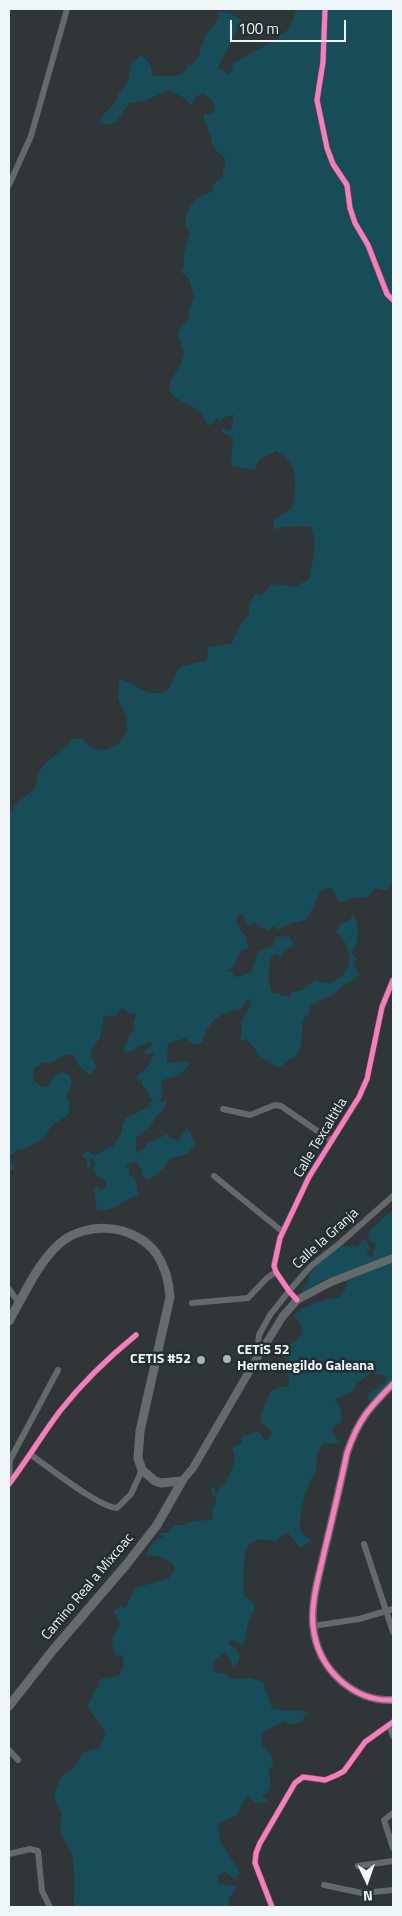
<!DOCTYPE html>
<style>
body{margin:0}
#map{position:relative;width:402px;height:1916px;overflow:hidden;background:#303638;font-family:"Titillium Web",sans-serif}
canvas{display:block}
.frame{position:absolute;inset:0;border:10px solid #eff6f8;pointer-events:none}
.north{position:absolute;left:342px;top:1856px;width:50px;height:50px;-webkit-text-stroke:4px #232e31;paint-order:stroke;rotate:177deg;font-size:14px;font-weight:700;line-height:20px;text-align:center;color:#eff6f8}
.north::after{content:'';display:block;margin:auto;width:18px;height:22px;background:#eff6f8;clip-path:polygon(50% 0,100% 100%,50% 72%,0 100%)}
.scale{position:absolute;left:230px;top:20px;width:116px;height:22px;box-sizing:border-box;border:2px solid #eff6f8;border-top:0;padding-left:6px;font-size:15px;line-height:18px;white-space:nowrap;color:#eff6f8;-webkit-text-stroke:4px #232e31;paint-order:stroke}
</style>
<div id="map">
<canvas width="402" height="1916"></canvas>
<div class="frame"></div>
<div class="north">N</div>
<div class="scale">100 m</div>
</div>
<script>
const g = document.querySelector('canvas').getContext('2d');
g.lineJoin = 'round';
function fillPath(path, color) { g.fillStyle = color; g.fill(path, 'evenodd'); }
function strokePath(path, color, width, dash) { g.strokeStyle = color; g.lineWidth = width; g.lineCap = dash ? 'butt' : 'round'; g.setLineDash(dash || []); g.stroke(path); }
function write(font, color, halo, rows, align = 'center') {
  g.font = font + ' "Titillium Web",sans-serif'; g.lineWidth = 5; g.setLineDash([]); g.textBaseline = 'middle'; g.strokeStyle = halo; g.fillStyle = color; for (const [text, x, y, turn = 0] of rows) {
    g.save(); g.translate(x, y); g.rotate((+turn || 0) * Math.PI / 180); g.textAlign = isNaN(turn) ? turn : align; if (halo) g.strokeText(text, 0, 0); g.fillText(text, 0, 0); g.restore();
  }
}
fillPath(new Path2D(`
 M 296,9 L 393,9 L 393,882 L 391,883 L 388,891 L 375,888 L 366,898 L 351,898 L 341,903 L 337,899 L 332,888 L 322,889 C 316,897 312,914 307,918 C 303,922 288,922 278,930 L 274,926 L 268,931 L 260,927 L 255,922 L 250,925 L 246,923 L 243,915 L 239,913 L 236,923 L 246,937 L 248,947 L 239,953 L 238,958 L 235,962 L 235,966 L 226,971 L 232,972 L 234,976 L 239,977 L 251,972 L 258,951 L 273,946 L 276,937 L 289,936 L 294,946 L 284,950 L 282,957 L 275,954 L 271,957 L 268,977 L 272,994 L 278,993 L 282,996 L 287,995 L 289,998 L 292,992 L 302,990 L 315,980 C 320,981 326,984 331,983 C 333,982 336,980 338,979 C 356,968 351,944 336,932 L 340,924 L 349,921 L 354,914 C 358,927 362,941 351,952 L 357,959 L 353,963 L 359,975 L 352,981 L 345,984 L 332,996 L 322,999 L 310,1007 L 309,1014 L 303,1019 C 301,1029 304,1049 296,1056 C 290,1060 284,1063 279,1068 L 258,1055 L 255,1048 L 247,1040 L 240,1040 L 242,1032 L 241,1021 L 251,1006 L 248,998 L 241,1009 C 218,1014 210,1019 202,1042 L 194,1045 L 185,1038 L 168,1044 L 167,1063 L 187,1061 L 190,1064 L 178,1076 L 172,1077 L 161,1081 L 163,1091 L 160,1102 L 166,1100 L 166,1104 L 160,1114 L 156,1116 L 151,1126 L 136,1138 L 136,1153 L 145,1148 L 147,1142 L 156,1140 L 167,1134 L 170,1138 L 178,1141 L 187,1128 L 196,1143 L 188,1154 L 169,1159 L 164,1168 L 149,1180 L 142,1176 L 142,1170 L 136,1162 L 125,1165 L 129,1169 L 129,1175 L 135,1178 L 138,1194 C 125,1201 112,1211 97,1211 L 94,1188 L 97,1185 L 101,1192 L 106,1186 L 106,1182 L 97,1176 L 93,1170 L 95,1167 L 94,1159 L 90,1160 L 91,1166 L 87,1168 L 87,1161 L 82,1154 L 89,1151 L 94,1156 L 113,1146 L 122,1132 L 122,1126 L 126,1118 L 148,1107 L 153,1100 L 148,1095 L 149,1092 L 142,1085 L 142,1079 L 139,1081 L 135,1078 L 150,1064 L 154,1053 L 146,1055 L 144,1051 L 150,1048 L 152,1044 L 148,1042 L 146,1044 L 137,1047 L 134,1050 L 126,1053 L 123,1050 L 130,1034 L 135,1030 L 133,1025 L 136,1015 L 128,1013 L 125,1009 L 120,1009 L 117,1015 L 104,1016 L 100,1038 L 92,1048 L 90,1055 L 97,1067 L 90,1075 L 77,1064 L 76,1058 L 72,1054 L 65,1055 L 51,1063 L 42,1063 L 33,1069 L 34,1081 L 42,1087 L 49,1086 L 53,1077 L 62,1072 L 69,1075 L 72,1082 L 66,1098 L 69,1102 L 69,1114 L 52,1125 L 44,1138 L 24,1149 L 17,1150 L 9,1156 L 14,1165 L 14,1169 L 9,1171 L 9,814 L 18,802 L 35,789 C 37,784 37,778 38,773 C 44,761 64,750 73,739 L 82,739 L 93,749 L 107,750 L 118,744 L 127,732 L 126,716 L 118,699 L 119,678 L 148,693 L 162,693 L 169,689 L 177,671 L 182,666 L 205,661 L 208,655 L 207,647 L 231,644 L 240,625 L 249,615 C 248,608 250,599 255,594 L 261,596 L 272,584 L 295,587 L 309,579 C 312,562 319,542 310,526 C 297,527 284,525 273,530 L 274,519 L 292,509 C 295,496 298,472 289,461 C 286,457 280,454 276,451 L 259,460 L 255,470 L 231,466 L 233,437 L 222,433 L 221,427 L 229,431 L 231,429 L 234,414 L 223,418 L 220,421 L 217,418 L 209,426 C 205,421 202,413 196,409 C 186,403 177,401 169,391 L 171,380 L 181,365 L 184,353 L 178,334 L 181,326 L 187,323 L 189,317 L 189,310 L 194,297 L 189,279 L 181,272 L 184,266 L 184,253 L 190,232 L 185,226 C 188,203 192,200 213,191 L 213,184 L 223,177 L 223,169 L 226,166 L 224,157 C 217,153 211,145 211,136 L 207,130 L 207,125 L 204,121 L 204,114 L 209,115 L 215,110 L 213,101 L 203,93 L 195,98 L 192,106 L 184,98 L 169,90 L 146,100 L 129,103 L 117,121 L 110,125 L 99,123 L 103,115 L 115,103 L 119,93 L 126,85 L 129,78 L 131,64 L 141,55 C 148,60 152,66 152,75 C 166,76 182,81 188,65 L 191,65 L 198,58 L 205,35 L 217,22 L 217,18 L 220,16 L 217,13 C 226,10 233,14 241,20 C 235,37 226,51 218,68 L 229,74 L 232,71 L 233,63 L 279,38 L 280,34 L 285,34 L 294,18 Z
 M 393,1210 L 393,1380 L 372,1401 L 366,1398 C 372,1391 380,1387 386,1380 L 386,1376 L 371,1373 L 355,1385 L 355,1390 L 334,1400 L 338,1402 L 341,1409 L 341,1422 L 333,1426 L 332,1433 L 341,1443 L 323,1444 C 314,1454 319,1458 316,1470 C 315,1475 311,1479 309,1484 C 303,1499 299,1515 300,1531 L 311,1541 L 300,1548 L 287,1532 L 276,1541 C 270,1541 263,1538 256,1540 C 240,1544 244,1582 244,1596 L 254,1604 L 254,1612 C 246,1621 248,1633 243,1645 L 232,1640 L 228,1643 L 239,1652 L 239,1661 L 234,1667 L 227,1656 L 226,1652 L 213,1661 L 214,1672 L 227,1674 L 230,1679 L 249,1678 L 263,1682 L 272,1708 L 288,1711 L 303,1710 L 310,1717 L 305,1715 L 302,1722 L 291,1724 L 284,1721 L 263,1732 L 261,1745 C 269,1752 273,1755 273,1765 L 269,1769 L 271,1789 L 262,1796 L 268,1801 L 257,1804 L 247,1795 L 237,1815 L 218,1823 L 220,1841 L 240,1873 L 235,1880 L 225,1872 L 218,1876 L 219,1884 L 238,1886 L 229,1898 L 230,1907 L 76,1907 L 74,1906 C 74,1890 75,1874 73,1859 C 70,1840 55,1840 62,1815 L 54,1797 L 60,1778 L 74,1767 L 84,1752 L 99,1748 L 106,1733 L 87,1706 L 93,1697 L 93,1693 L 98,1688 L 98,1683 L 101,1679 L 119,1676 L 123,1667 L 123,1657 L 121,1655 L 116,1656 C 111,1644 110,1638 119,1627 L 119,1621 L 113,1611 L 122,1606 L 125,1609 L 135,1588 L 169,1578 L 175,1569 L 173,1564 L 159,1556 L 145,1555 L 154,1541 L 164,1537 L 159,1533 L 168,1533 L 175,1525 L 183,1525 L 193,1521 L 211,1520 L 213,1518 L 212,1511 L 217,1499 L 211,1491 L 211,1487 L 214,1487 L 215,1493 L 216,1494 C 226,1483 240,1462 232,1448 L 242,1443 L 241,1437 L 258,1431 L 266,1442 L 272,1432 L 261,1422 L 261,1414 L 271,1391 L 281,1387 L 289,1387 L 288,1364 L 292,1362 L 288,1361 L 275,1350 L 277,1344 L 280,1349 L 283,1346 L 296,1342 L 302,1333 L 301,1324 L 294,1317 C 301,1305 327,1299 341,1297 L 348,1284 L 337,1275 L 319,1282 L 304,1299 L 302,1290 L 308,1283 L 309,1274 L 316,1267 L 323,1251 L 334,1247 L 354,1246 L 358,1247 L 361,1240 L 366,1240 L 370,1249 L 366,1254 L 372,1257 L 376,1245 L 368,1238 L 369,1231 C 379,1224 383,1216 393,1210 Z`), '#164d58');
strokePath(new Path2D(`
 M 325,9 L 323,62 L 317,100 L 327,148 L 333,164 L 347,185 L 350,208 L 355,223 L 368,245 L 387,294 L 393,300
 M 9,185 L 31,136 L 67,9
 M 223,1109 L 250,1115 L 275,1105 L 281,1106 L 332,1141
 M 214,1176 L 283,1232
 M 9,1289 L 19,1303
 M 297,1300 L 289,1291 L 276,1272 L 274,1266 L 280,1238 L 309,1177 L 359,1097 L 367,1079 L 382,1007 L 393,980
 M 192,1303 L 248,1298 L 267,1278 L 276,1272
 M 257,1358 L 259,1335 L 270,1315 L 289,1291 L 311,1266 L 340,1243 L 393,1196
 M 31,1455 C 49,1467 98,1507 117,1508 L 131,1494 L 142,1470
 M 9,1482 L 10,1460 L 58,1370
 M 9,1484 C 27,1460 42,1435 60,1411 C 82,1383 109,1357 136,1335
 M 364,1544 L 393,1632
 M 313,1626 L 359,1619 L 393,1609
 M 389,1725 L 393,1736
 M 9,1750 L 18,1760
 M 393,1813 L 384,1820 L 393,1848
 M 9,1854 L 30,1849 L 38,1851 L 42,1891 L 50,1907
 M 358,1866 L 393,1861
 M 324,1885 L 362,1893 L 393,1890
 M 272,1907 L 255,1863 L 256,1853 L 260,1843 L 295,1783 L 303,1777 L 325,1780 L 337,1775 L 344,1771 L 365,1742 L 393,1722`), '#666969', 6);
strokePath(new Path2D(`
 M 393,1384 C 369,1408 358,1420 347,1453 C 340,1486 332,1520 324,1553 C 319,1576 311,1601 313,1625 C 315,1647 324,1666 341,1681 C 356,1694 373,1701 393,1700
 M 182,1481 L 193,1468 L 257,1358 L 283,1316 L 297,1300 L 331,1282 L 393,1258`), '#666969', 8);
strokePath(new Path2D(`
 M 9,1321 C 24,1295 37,1264 59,1244 C 86,1220 134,1224 156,1253 C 165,1266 169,1281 170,1297 L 140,1431 L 138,1458 L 142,1470 L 155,1481 L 161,1483 L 182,1481
 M 9,1706 L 53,1650 L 126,1565 L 157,1525 L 182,1481`), '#676b6b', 9);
strokePath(new Path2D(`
 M 325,9 L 323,62 L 317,100 L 327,148 L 333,164 L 347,185 L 350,208 L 355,223 L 368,245 L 387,294 L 393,300
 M 297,1300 L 289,1291 L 276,1272 L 274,1266 L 280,1238 L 309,1177 L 359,1097 L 367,1079 L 382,1007 L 393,980
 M 393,1384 C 369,1408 358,1420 347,1453 C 340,1486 332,1520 324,1553 C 319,1576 311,1601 313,1625 C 315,1647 324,1666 341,1681 C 356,1694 373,1701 393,1700
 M 9,1484 C 27,1460 42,1435 60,1411 C 82,1383 109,1357 136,1335
 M 272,1907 L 255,1863 L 256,1853 L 260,1843 L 295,1783 L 303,1777 L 325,1780 L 337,1775 L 344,1771 L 365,1742 L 393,1722`), '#fd7abc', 5);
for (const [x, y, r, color] of [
 [227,1359,5,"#acb3b5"],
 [201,1360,5,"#acb3b5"]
]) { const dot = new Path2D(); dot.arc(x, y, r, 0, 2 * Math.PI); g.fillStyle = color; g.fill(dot); strokePath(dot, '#232e31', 2); }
write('14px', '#eff6f8', '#232e31', [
 ["Calle Texcaltitla",321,1138,-59],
 ["Calle la Granja",326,1239,-42],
 ["Camino Real a Mixcoac",88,1587,-50]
]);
write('bold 14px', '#eff6f8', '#232e31', [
 ["CETiS 52",237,1351],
 ["Hermenegildo Galeana",237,1367],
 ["CETIS #52",191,1360,"right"]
], 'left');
</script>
